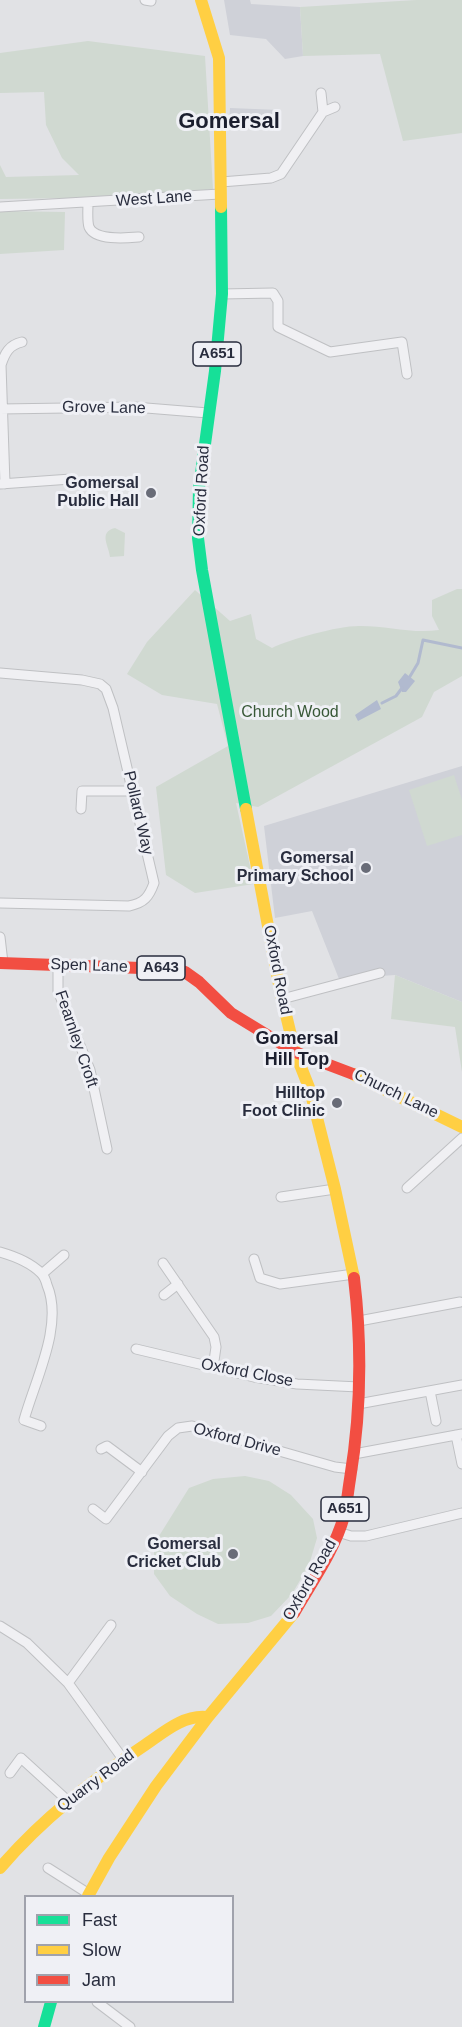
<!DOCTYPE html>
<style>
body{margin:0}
#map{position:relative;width:462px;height:2027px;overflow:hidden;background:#e1e2e5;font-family:Helvetica,sans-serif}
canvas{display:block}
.legend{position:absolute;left:24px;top:1895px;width:210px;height:108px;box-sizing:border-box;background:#eff0f5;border:2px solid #a0a2ac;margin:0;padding:8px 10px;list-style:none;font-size:18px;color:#292d3e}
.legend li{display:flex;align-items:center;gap:12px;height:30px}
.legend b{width:30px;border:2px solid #a0a2ac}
</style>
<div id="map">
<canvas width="462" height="2027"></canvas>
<ul class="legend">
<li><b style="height:8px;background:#16e098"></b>Fast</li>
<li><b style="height:8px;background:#ffcf43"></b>Slow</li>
<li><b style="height:8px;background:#f24e42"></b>Jam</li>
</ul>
</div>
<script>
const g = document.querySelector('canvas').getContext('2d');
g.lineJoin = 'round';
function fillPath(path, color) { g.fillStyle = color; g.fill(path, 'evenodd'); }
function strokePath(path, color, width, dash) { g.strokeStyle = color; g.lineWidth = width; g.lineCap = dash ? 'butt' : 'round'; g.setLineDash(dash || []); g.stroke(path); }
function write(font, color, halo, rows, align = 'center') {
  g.font = font + ' Helvetica,sans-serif'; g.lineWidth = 6; g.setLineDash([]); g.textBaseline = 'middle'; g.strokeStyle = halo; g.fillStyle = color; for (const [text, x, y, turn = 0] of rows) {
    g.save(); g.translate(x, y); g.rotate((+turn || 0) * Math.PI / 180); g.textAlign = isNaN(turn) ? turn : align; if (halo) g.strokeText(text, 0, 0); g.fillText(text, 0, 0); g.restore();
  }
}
fillPath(new Path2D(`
 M 224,0 L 250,0 L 251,4 L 300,7 L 303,56 L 285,59 L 266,39 L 230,35 Z
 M 230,108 L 279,110 L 279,120 L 229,126 Z
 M 462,766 L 462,1002 L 395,975 L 339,979 L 312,911 L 275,918 L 264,826 Z`), '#cfd1d8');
fillPath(new Path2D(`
 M 416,0 L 462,0 L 462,133 L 403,141 L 380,54 L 303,56 L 300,7 Z
 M 88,41 L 205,56 L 213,189 L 152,197 L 0,199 L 0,165 L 6,177 L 79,175 L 62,158 L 46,125 L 44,92 L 0,93 L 0,53 Z
 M 0,211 L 65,212 L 64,250 L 0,254 Z
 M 115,528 L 125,533 L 124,556 L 110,557 C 109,546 98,532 115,528 Z
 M 457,589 L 462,589 L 462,676 L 434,692 L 422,717 L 258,807 L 236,803 L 254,884 L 195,893 L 166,875 L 156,787 L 228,746 L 217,704 L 162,695 L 127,674 L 147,642 L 195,590 L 230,621 L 251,614 L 256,639 L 272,648 C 290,639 341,625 361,626 C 387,626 413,634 439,630 L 432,616 L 432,600 Z
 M 454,775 L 462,800 L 462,835 L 427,846 L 409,790 Z
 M 395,975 L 462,1002 L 462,1072 L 455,1027 L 391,1019 Z
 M 245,1476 L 269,1481 L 291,1495 L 313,1519 L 317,1538 L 309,1565 L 292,1594 L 271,1616 L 248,1623 L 218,1624 L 197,1614 L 170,1596 L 154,1574 L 154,1544 L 189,1488 L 213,1479 Z`), '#d0d9d1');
fillPath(new Path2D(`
 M 405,673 L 415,681 L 406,692 L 402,692 L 398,682 Z
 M 377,700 L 381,709 L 358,721 L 355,715 Z`), '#b1bacf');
strokePath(new Path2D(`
 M 409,678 L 418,663 L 423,640 L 462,648
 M 382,703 L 396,696 L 402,688`), '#b1bacf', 3);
const street = new Path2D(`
 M 145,0 L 151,1
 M 321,93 L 323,112
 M 221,182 L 271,178 L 281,174 L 323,112 L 335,107
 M 88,203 C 88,210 87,221 89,227 C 95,241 127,238 139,237
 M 0,207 L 220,194
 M 222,294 L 273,293 L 278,301 L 278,327 L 330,352 L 402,342 L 407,374
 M 0,409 L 134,407 L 208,413
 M 0,484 L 71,479
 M 5,484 L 1,365 C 5,353 9,345 22,342
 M 0,673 L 82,680 L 100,684 L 106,689 L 113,708 L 154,883 C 149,897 144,903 129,906 L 0,903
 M 81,809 L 82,791 L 132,791
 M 0,937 L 3,963
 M 58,964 L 58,991 L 90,1070 L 107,1149
 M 282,999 L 380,973
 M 407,1188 L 462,1138
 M 281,1197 L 335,1189
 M 0,1252 C 14,1256 30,1262 41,1273 C 44,1276 46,1281 47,1285 C 64,1325 35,1380 24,1420 L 41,1426
 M 254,1259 L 260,1278 L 280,1284 L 354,1274
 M 163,1263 L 214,1337 L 216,1347 L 213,1368
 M 42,1274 L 64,1255
 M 164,1295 L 178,1284
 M 359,1321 L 460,1302
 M 136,1349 L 254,1377 L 297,1384 L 359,1387
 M 430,1391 L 436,1421
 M 358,1404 L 462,1385
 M 456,1435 L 462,1464
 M 101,1449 L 107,1446 L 142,1472
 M 354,1454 L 462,1434
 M 93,1509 L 106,1519 L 168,1436 L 178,1428 L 192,1426 L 335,1467 L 352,1469
 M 338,1532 L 351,1536 L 366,1536 L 462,1513
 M 0,1626 L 27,1643 L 68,1683 L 123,1759
 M 68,1683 L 111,1625
 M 10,1773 L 21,1758 L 67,1800
 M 48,1868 L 89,1894
 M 97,2002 L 130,2027`);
strokePath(street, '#bfc0c3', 11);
strokePath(street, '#f0f0f3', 9);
strokePath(new Path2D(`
 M 221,207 L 222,294 L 215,371 L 199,488 L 198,538 L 202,570 L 246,809
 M 44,2027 L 51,2002`), '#16e098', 12);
strokePath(new Path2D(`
 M 201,0 L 219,58 L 221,207
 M 246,809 L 280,990 L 295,1052 L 310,1090 L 335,1189 L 354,1278
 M 353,1074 L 462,1127
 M 0,1868 C 42,1819 91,1781 145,1745 C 163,1733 183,1715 206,1717
 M 88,1896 L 109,1858 L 156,1786 L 208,1717 L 294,1613`), '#ffcf43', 12);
strokePath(new Path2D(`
 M 0,963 L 169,969 L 185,972 L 199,982 L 231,1013 L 295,1052 L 353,1074
 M 294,1613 C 311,1583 335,1550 344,1516 C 347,1504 348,1491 350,1479 C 361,1413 362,1345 354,1278`), '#f24e42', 12);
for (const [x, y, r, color] of [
 [151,493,6,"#696c78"],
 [366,868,6,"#696c78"],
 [337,1103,6,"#696c78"],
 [233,1554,6,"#696c78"]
]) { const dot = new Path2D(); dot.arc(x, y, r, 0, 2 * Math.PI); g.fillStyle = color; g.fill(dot); strokePath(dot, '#eff0f5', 2); }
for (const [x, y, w] of [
 [217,354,48],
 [161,968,48],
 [345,1509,48]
]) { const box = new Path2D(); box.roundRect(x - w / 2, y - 12, w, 24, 4.5); g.fillStyle = '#eff0f5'; g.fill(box); strokePath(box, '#292d3e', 1.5); }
write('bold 15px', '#292d3e', null, [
 ["A651",217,354],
 ["A643",161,968],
 ["A651",345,1509]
]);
write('16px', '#292d3e', '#eff0f5', [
 ["West Lane",154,199,-4],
 ["Grove Lane",104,408,1],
 ["Oxford Road",202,491,-87],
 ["Pollard Way",138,813,77],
 ["Spen Lane",89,966,2],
 ["Oxford Road",277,970,79],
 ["Fearnley Croft",76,1039,71],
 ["Church Lane",396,1094,26],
 ["Oxford Close",247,1373,11],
 ["Oxford Drive",237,1440,15],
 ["Oxford Road",310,1580,-60],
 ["Quarry Road",96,1781,-37]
]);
write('bold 16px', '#292d3e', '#eff0f5', [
 ["Gomersal",139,484],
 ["Public Hall",139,502],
 ["Gomersal",354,859],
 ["Primary School",354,877],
 ["Hilltop",325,1094],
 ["Foot Clinic",325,1112],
 ["Gomersal",221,1545],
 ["Cricket Club",221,1563]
], 'right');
write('16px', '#385837', '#eff0f5', [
 ["Church Wood",290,713]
]);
write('bold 18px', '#1b1e2e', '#eff0f5', [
 ["Gomersal",297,1039],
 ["Hill Top",297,1060]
]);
write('bold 22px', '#1b1e2e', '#eff0f5', [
 ["Gomersal",229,122]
]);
</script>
